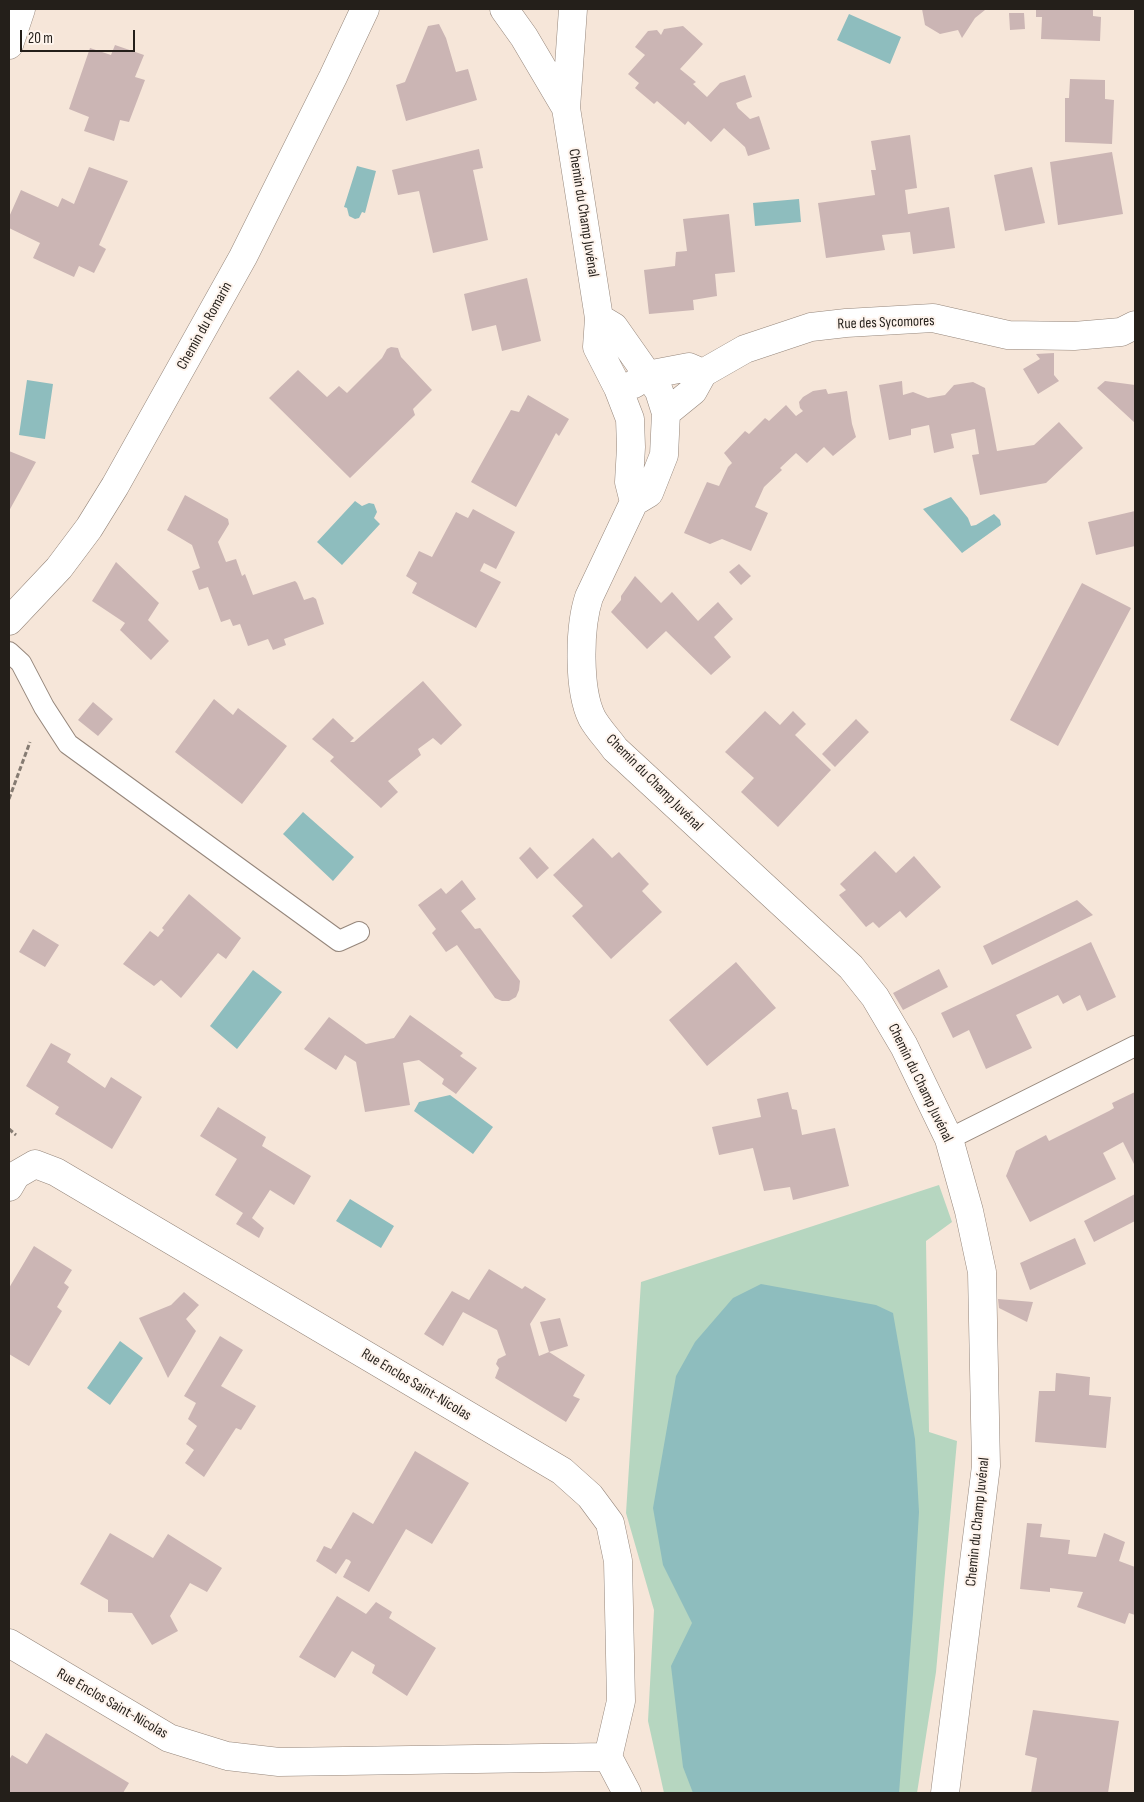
<!DOCTYPE html>
<meta charset="utf-8">
<style>
body{margin:0}
#map{position:relative;width:1144px;height:1802px;overflow:hidden;background:#f6e6d9;font-family:"Sofia Sans Condensed",sans-serif}
canvas{display:block}
.frame{position:absolute;inset:0;border:10px solid #241f1a;pointer-events:none}
.scale{position:absolute;left:20px;top:30px;width:115px;height:22px;box-sizing:border-box;border:2px solid #241f1a;border-top:0;padding-left:6px;font-size:15px;line-height:18px;white-space:nowrap;color:#241f1a;-webkit-text-stroke:4px #fef4ed;paint-order:stroke}
</style>
<div id="map">
<canvas width="1144" height="1802"></canvas>
<div class="frame"></div>
<div class="scale">20 m</div>
</div>
<script>
const g = document.querySelector('canvas').getContext('2d');
g.lineJoin = 'round';
function fillPath(path, color) { g.fillStyle = color; g.fill(path, 'evenodd'); }
function strokePath(path, color, width, dash) { g.strokeStyle = color; g.lineWidth = width; g.lineCap = dash ? 'butt' : 'round'; g.setLineDash(dash || []); g.stroke(path); }
function write(font, color, halo, rows, align = 'center') {
  g.font = font + ' "Sofia Sans Condensed",sans-serif'; g.lineWidth = 4; g.setLineDash([]); g.textBaseline = 'middle'; g.strokeStyle = halo; g.fillStyle = color; for (const [text, x, y, turn = 0] of rows) {
    g.save(); g.translate(x, y); g.rotate((+turn || 0) * Math.PI / 180); g.textAlign = isNaN(turn) ? turn : align; if (halo) g.strokeText(text, 0, 0); g.fillText(text, 0, 0); g.restore();
  }
}
fillPath(new Path2D(`
 M 939,1185 L 952,1222 L 926,1241 L 929,1432 L 957,1441 L 936,1672 L 917,1793 L 664,1793 L 648,1721 L 654,1610 L 626,1513 L 641,1282 Z`), '#b6d6c0');
fillPath(new Path2D(`
 M 849,14 L 901,37 L 890,64 L 837,40 Z
 M 357,166 L 376,171 L 365,213 L 362,212 L 359,218 L 355,219 L 349,216 L 347,208 L 344,207 Z
 M 799,199 L 801,222 L 755,226 L 753,203 Z
 M 27,380 L 53,384 L 45,439 L 19,435 Z
 M 951,497 L 968,518 L 971,526 L 976,525 L 994,514 L 1000,520 L 1001,525 L 962,553 L 923,509 Z
 M 355,501 L 362,506 L 369,503 L 374,504 L 377,512 L 374,518 L 380,524 L 342,565 L 317,542 Z
 M 303,812 L 354,857 L 333,881 L 283,834 Z
 M 253,970 L 282,992 L 237,1049 L 210,1026 Z
 M 450,1095 L 493,1127 L 473,1154 L 414,1111 L 419,1102 Z
 M 350,1199 L 394,1226 L 381,1248 L 336,1221 Z
 M 761,1284 L 876,1305 L 893,1313 L 915,1439 L 919,1512 L 913,1614 L 899,1793 L 693,1793 L 683,1767 L 671,1666 L 692,1623 L 663,1565 L 653,1508 L 676,1376 L 695,1342 L 733,1298 Z
 M 120,1341 L 143,1358 L 110,1405 L 87,1388 Z`), '#8ebdbe');
fillPath(new Path2D(`
 M 922,9 L 984,9 L 985,10 L 975,18 L 962,38 L 958,30 L 940,34 L 925,25 Z
 M 1036,9 L 1093,9 L 1093,16 L 1101,17 L 1100,41 L 1041,39 L 1042,17 L 1036,17 Z
 M 1009,13 L 1024,13 L 1025,29 L 1010,30 Z
 M 439,24 L 446,38 L 456,72 L 468,69 L 477,100 L 406,121 L 396,85 L 405,82 L 428,26 Z
 M 683,26 L 703,44 L 680,69 L 696,82 L 693,84 L 707,97 L 720,83 L 745,75 L 752,97 L 736,103 L 738,108 L 750,119 L 759,116 L 770,149 L 748,156 L 745,147 L 724,128 L 711,142 L 688,121 L 685,125 L 657,101 L 654,104 L 635,88 L 639,83 L 628,74 L 645,55 L 635,47 L 648,31 L 657,30 L 661,35 L 664,29 Z
 M 115,45 L 144,55 L 135,77 L 145,80 L 129,122 L 120,120 L 114,141 L 84,131 L 89,117 L 69,109 L 90,48 L 111,55 Z
 M 1070,79 L 1105,80 L 1105,99 L 1114,100 L 1112,144 L 1065,142 L 1065,98 L 1069,98 Z
 M 910,135 L 917,188 L 905,190 L 908,214 L 949,207 L 955,248 L 913,254 L 910,232 L 882,235 L 885,250 L 826,258 L 818,203 L 875,195 L 871,170 L 876,170 L 871,141 Z
 M 479,149 L 483,168 L 473,170 L 488,240 L 433,253 L 419,191 L 398,195 L 392,170 Z
 M 1112,152 L 1123,214 L 1058,225 L 1050,162 Z
 M 89,167 L 128,181 L 99,245 L 106,249 L 94,273 L 79,266 L 74,277 L 33,258 L 40,243 L 9,228 L 9,217 L 21,190 L 58,207 L 62,198 L 74,204 Z
 M 1032,167 L 1045,223 L 1005,231 L 994,175 Z
 M 729,214 L 735,272 L 715,274 L 717,296 L 693,300 L 694,310 L 649,314 L 644,270 L 675,266 L 676,252 L 687,251 L 683,219 Z
 M 527,278 L 541,341 L 502,351 L 496,325 L 472,331 L 464,294 Z
 M 391,347 L 398,348 L 401,357 L 432,390 L 413,409 L 415,415 L 350,478 L 269,398 L 298,370 L 327,397 L 339,386 L 347,393 L 382,358 L 387,349 Z
 M 1054,353 L 1054,375 L 1059,381 L 1038,394 L 1023,369 L 1040,359 L 1036,354 Z
 M 902,381 L 903,395 L 913,392 L 928,398 L 945,395 L 954,385 L 973,382 L 985,388 L 997,451 L 1034,445 L 1059,422 L 1083,448 L 1046,483 L 980,495 L 972,455 L 979,454 L 975,429 L 951,434 L 954,448 L 934,453 L 929,425 L 911,429 L 911,435 L 889,440 L 879,385 Z
 M 1105,381 L 1135,385 L 1135,423 L 1097,388 Z
 M 826,389 L 828,394 L 847,391 L 852,424 L 856,437 L 833,456 L 824,447 L 807,463 L 796,453 L 780,468 L 782,470 L 764,487 L 755,507 L 768,513 L 751,551 L 722,539 L 710,544 L 684,533 L 707,482 L 719,486 L 728,467 L 732,463 L 724,453 L 745,431 L 749,434 L 765,418 L 769,421 L 786,405 L 796,416 L 803,411 L 800,408 L 799,402 L 803,397 L 813,391 Z
 M 528,395 L 569,419 L 559,436 L 556,433 L 516,507 L 471,482 L 511,410 L 519,412 Z
 M 9,451 L 36,462 L 9,511 Z
 M 185,495 L 228,519 L 229,524 L 218,542 L 226,562 L 236,559 L 242,576 L 245,574 L 253,595 L 295,581 L 297,583 L 304,600 L 313,597 L 316,599 L 324,624 L 284,639 L 286,645 L 273,650 L 268,639 L 248,646 L 240,624 L 233,626 L 230,619 L 221,622 L 208,587 L 199,590 L 192,571 L 200,568 L 192,545 L 167,530 Z
 M 473,509 L 515,532 L 496,569 L 484,563 L 480,571 L 501,582 L 476,628 L 412,593 L 417,583 L 406,576 L 419,551 L 432,557 L 456,512 L 468,518 Z
 M 1135,511 L 1135,546 L 1096,555 L 1088,522 Z
 M 116,562 L 159,603 L 148,620 L 169,641 L 151,660 L 120,630 L 125,623 L 92,601 Z
 M 739,564 L 751,576 L 741,585 L 729,572 Z
 M 635,576 L 661,603 L 672,592 L 698,621 L 718,602 L 733,619 L 714,637 L 731,657 L 711,675 L 666,631 L 647,649 L 611,612 L 621,600 L 621,596 Z
 M 1082,583 L 1131,608 L 1058,746 L 1010,720 Z
 M 423,681 L 462,725 L 441,745 L 433,738 L 418,749 L 421,755 L 388,781 L 398,792 L 381,808 L 330,761 L 334,757 L 312,739 L 333,718 L 354,738 L 350,742 L 354,742 Z
 M 214,699 L 233,715 L 238,708 L 287,746 L 242,804 L 175,752 Z
 M 93,702 L 113,719 L 98,736 L 78,720 Z
 M 765,711 L 780,725 L 793,711 L 806,724 L 795,735 L 831,770 L 778,827 L 741,792 L 754,778 L 725,752 Z
 M 856,719 L 869,732 L 835,767 L 822,754 Z
 M 593,838 L 612,858 L 619,852 L 649,884 L 642,891 L 662,912 L 611,959 L 572,916 L 583,906 L 553,875 Z
 M 530,847 L 549,868 L 537,879 L 519,858 Z
 M 875,851 L 896,873 L 914,856 L 941,887 L 906,918 L 900,911 L 879,928 L 873,922 L 866,927 L 839,895 L 846,890 L 840,884 Z
 M 462,880 L 476,899 L 461,911 L 475,929 L 480,928 L 520,981 L 519,990 L 516,997 L 509,1001 L 502,1001 L 495,998 L 457,945 L 446,952 L 432,933 L 436,929 L 418,905 L 441,888 L 446,894 Z
 M 189,894 L 241,938 L 226,959 L 218,953 L 181,998 L 161,980 L 154,986 L 123,964 L 150,931 L 158,937 L 164,930 L 162,928 Z
 M 1077,900 L 1093,915 L 992,965 L 983,946 Z
 M 33,929 L 59,945 L 45,967 L 19,952 Z
 M 1091,942 L 1116,997 L 1087,1011 L 1080,995 L 1063,1004 L 1058,995 L 1016,1015 L 1032,1048 L 986,1069 L 969,1030 L 953,1038 L 941,1013 Z
 M 736,962 L 776,1008 L 707,1066 L 669,1020 Z
 M 939,969 L 948,987 L 903,1010 L 893,993 Z
 M 410,1015 L 463,1053 L 460,1056 L 477,1068 L 456,1094 L 442,1084 L 444,1079 L 419,1060 L 403,1063 L 410,1105 L 365,1112 L 356,1062 L 345,1055 L 336,1070 L 304,1049 L 329,1017 L 366,1044 L 394,1038 Z
 M 51,1043 L 71,1054 L 67,1062 L 105,1088 L 111,1077 L 142,1097 L 112,1149 L 55,1114 L 59,1107 L 26,1086 Z
 M 788,1092 L 792,1109 L 797,1110 L 802,1135 L 835,1128 L 849,1186 L 793,1200 L 790,1187 L 764,1191 L 753,1148 L 719,1155 L 712,1127 L 761,1117 L 757,1099 Z
 M 1135,1092 L 1135,1166 L 1123,1142 L 1103,1153 L 1116,1179 L 1030,1222 L 1006,1176 L 1016,1151 L 1046,1135 L 1049,1141 L 1109,1111 L 1114,1108 L 1112,1103 Z
 M 218,1107 L 266,1137 L 262,1146 L 311,1176 L 294,1205 L 270,1190 L 252,1218 L 264,1228 L 259,1238 L 236,1224 L 243,1213 L 215,1195 L 237,1159 L 200,1136 Z
 M 1135,1194 L 1135,1208 L 1134,1209 L 1135,1221 L 1094,1242 L 1084,1221 Z
 M 1075,1238 L 1086,1264 L 1030,1290 L 1020,1263 Z
 M 34,1246 L 72,1270 L 64,1283 L 69,1287 L 57,1307 L 62,1311 L 29,1366 L 9,1354 L 9,1288 Z
 M 489,1269 L 522,1289 L 525,1286 L 546,1299 L 530,1324 L 539,1356 L 549,1352 L 585,1375 L 573,1396 L 580,1399 L 566,1422 L 495,1378 L 499,1368 L 496,1364 L 498,1359 L 506,1355 L 497,1330 L 463,1312 L 443,1346 L 424,1334 L 452,1291 L 469,1300 Z
 M 184,1292 L 199,1305 L 186,1319 L 196,1331 L 168,1378 L 139,1318 L 171,1305 Z
 M 998,1299 L 1033,1302 L 1027,1322 L 999,1308 Z
 M 560,1318 L 568,1346 L 549,1352 L 540,1322 Z
 M 220,1336 L 243,1350 L 221,1386 L 256,1406 L 241,1430 L 236,1428 L 204,1477 L 185,1463 L 194,1450 L 186,1444 L 197,1426 L 188,1419 L 196,1403 L 184,1396 Z
 M 1056,1373 L 1090,1377 L 1089,1395 L 1111,1397 L 1106,1448 L 1035,1442 L 1039,1391 L 1055,1391 Z
 M 415,1451 L 469,1483 L 432,1544 L 406,1529 L 369,1592 L 343,1577 L 351,1562 L 349,1560 L 346,1559 L 336,1574 L 316,1561 L 324,1546 L 331,1549 L 353,1512 L 373,1524 Z
 M 1027,1523 L 1042,1524 L 1040,1537 L 1070,1540 L 1068,1554 L 1096,1557 L 1104,1533 L 1125,1542 L 1119,1561 L 1135,1567 L 1135,1615 L 1129,1613 L 1125,1624 L 1077,1607 L 1083,1592 L 1050,1588 L 1050,1592 L 1020,1589 Z
 M 110,1533 L 153,1558 L 168,1534 L 222,1568 L 207,1592 L 190,1583 L 170,1616 L 178,1631 L 152,1645 L 132,1613 L 108,1612 L 108,1600 L 80,1584 Z
 M 337,1596 L 366,1614 L 376,1602 L 392,1612 L 389,1618 L 436,1648 L 407,1696 L 372,1673 L 375,1665 L 352,1651 L 335,1678 L 299,1657 Z
 M 1033,1710 L 1119,1721 L 1108,1793 L 1031,1793 L 1037,1758 L 1025,1755 Z
 M 46,1733 L 129,1783 L 123,1793 L 9,1793 L 9,1760 L 12,1755 L 27,1764 Z`), '#cbb5b4');
const service = new Path2D(`
 M 9,652 L 21,663 L 44,707 L 68,744 L 339,941 L 359,932
 M 949,1139 L 1135,1046`);
const minor = new Path2D(`
 M 504,9 L 524,37 L 566,108
 M 573,9 L 566,108 L 599,318 L 597,347 L 618,388 L 630,419 L 631,447 L 629,482 L 634,502
 M 9,45 L 21,9
 M 599,318 L 614,327 L 659,391 L 666,413 L 664,455 L 649,493 L 634,502 L 589,597 C 579,627 578,690 592,718 C 598,729 608,739 615,749 L 851,967 L 875,997 L 904,1046 L 949,1139 L 969,1211 L 982,1272 L 986,1466 L 945,1793
 M 634,384 L 647,375 L 689,367 L 703,373
 M 666,413 L 693,391 L 703,373 L 745,349 L 811,327 L 846,323 L 933,318 L 1008,335 L 1074,336 L 1121,332 L 1135,325
 M 9,1187 L 16,1175 L 35,1164 L 56,1172 L 562,1471 L 590,1496 L 610,1523 L 618,1561 L 621,1701 L 608,1757 L 627,1793
 M 9,1643 L 169,1738 L 227,1756 L 279,1762 L 608,1757`);
const tertiary = new Path2D(`
 M 9,621 L 59,568 L 89,528 L 115,486 L 243,257 L 333,77 L 365,9`);
strokePath(service, '#95867b', 22);
strokePath(minor, '#95867b', 29);
strokePath(tertiary, '#95867b', 29);
strokePath(new Path2D(`
 M 9,799 L 30,742
 M 9,1129 L 16,1135`), '#857b72', 3, [5, 2.5]);
strokePath(service, '#fff', 20);
strokePath(minor, '#fff', 28);
strokePath(tertiary, '#fff', 28);
write('15px', '#241f1a', '#fef4ed', [
 ["Chemin du Champ Juvénal",583,213,81],
 ["Rue des Sycomores",886,323,-2],
 ["Chemin du Romarin",205,326,-61],
 ["Chemin du Champ Juvénal",654,783,45],
 ["Chemin du Champ Juvénal",920,1083,64],
 ["Rue Enclos Saint-Nicolas",416,1385,31],
 ["Chemin du Champ Juvénal",978,1522,-84],
 ["Rue Enclos Saint-Nicolas",112,1704,30]
]);
</script>
